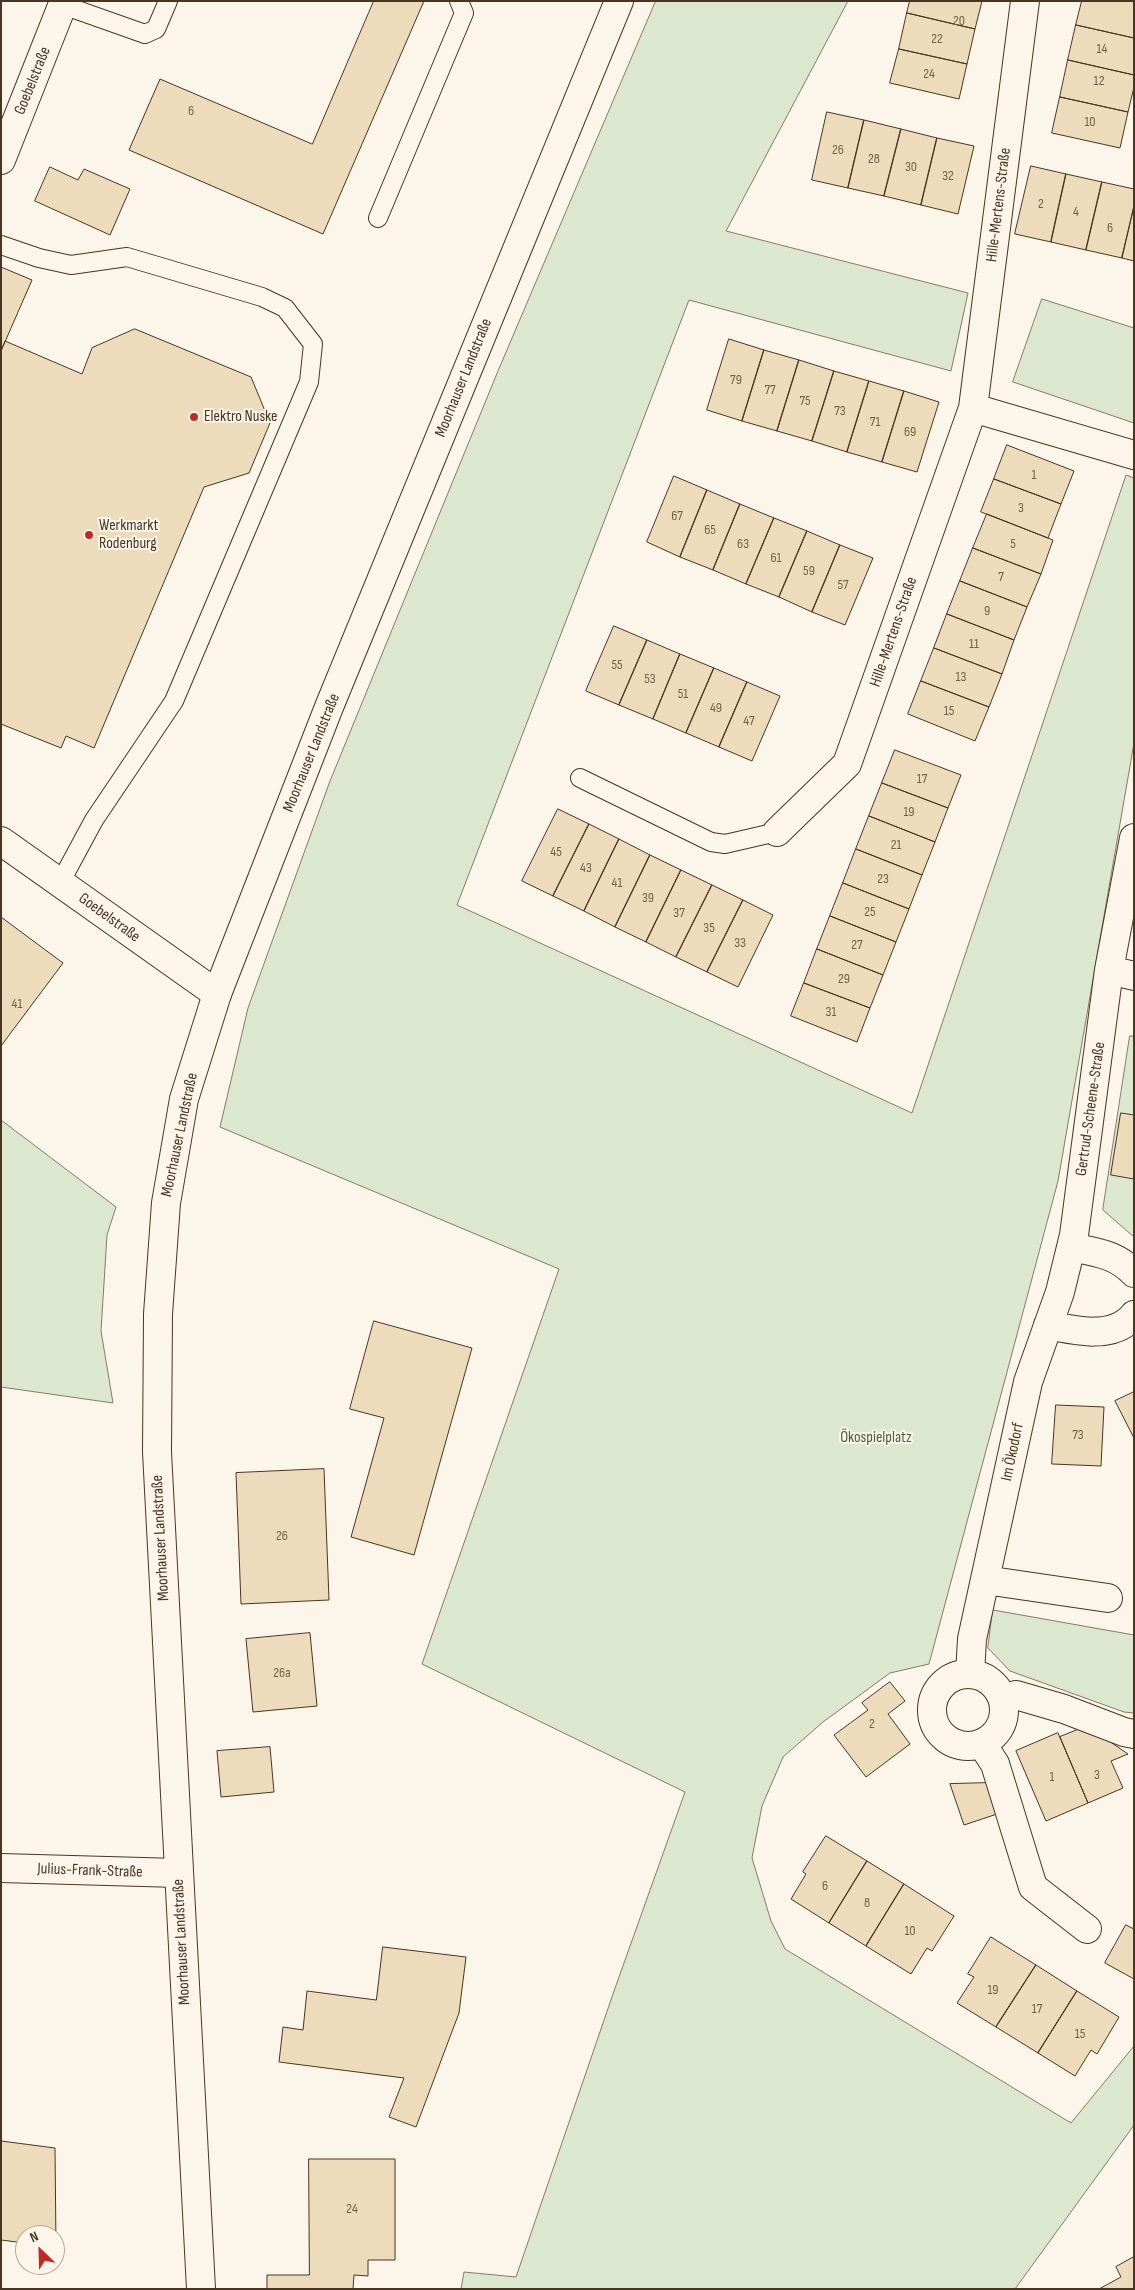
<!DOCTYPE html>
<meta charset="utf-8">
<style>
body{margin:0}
#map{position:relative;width:1135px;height:2290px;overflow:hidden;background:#fbf6e9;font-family:"Sofia Sans Condensed",sans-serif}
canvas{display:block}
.frame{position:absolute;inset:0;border:2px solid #4a3520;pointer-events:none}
.north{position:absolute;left:15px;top:2225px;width:50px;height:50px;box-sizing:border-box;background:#fbf6e9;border:1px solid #b4a999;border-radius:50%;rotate:336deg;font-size:14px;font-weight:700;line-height:20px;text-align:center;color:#4a3520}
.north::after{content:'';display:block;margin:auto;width:18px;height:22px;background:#c62828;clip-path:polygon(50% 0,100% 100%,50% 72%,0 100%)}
</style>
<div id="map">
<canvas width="1135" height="2290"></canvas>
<div class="frame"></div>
<div class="north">N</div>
</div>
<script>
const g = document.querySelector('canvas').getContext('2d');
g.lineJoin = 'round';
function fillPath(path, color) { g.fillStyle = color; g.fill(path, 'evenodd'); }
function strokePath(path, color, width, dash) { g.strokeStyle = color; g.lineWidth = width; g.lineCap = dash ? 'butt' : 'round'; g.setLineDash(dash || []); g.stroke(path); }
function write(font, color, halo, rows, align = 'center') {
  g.font = font + ' "Sofia Sans Condensed",sans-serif'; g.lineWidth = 4; g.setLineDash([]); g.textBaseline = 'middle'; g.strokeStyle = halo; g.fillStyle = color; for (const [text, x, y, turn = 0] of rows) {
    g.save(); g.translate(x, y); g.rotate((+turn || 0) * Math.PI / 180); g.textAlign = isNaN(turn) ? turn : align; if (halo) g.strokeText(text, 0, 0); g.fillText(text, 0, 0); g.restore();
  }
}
const green = new Path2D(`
 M 656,1 L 848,1 L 726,231 L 968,293 L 951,371 L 689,300 L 457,905 L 912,1113 L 1126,475 L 1134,478 L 1134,743 L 1058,1181 L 929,1664 L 890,1673 L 823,1722 L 783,1757 L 762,1806 L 752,1858 L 771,1921 L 785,1949 L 1071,2123 L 1134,2046 L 1134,2125 L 1015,2289 L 461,2289 L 464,2272 L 516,2277 L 614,1991 L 685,1792 L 422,1664 L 559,1269 L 220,1127 L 248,1008 L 330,781 L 498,371 Z
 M 1042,299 L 1134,328 L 1134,423 L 1013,382 Z
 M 1130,1036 L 1134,1036 L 1134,1237 L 1103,1210 Z
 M 1,1120 L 116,1207 L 107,1235 L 101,1331 L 113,1403 L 1,1387 Z
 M 993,1610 L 1134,1635 L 1134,1713 L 1124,1712 L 1010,1671 L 988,1648 Z`);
fillPath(green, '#dce7d0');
strokePath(green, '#887966', 1);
const building = new Path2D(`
 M 374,1 L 424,1 L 323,234 L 129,150 L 160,79 L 312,144 Z
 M 910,1 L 982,1 L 975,29 L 907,13 Z
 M 1082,1 L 1134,1 L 1134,38 L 1076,25 Z
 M 907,13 L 975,29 L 967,64 L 899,49 Z
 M 1076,25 L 1134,38 L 1134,75 L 1068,60 Z
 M 899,49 L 967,64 L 959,99 L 890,83 Z
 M 1068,60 L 1134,75 L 1134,87 L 1128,112 L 1060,97 Z
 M 1060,97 L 1128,112 L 1120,148 L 1052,133 Z
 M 827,112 L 864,120 L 848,188 L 812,180 Z
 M 864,120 L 901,129 L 884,196 L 848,188 Z
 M 901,129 L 937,138 L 921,205 L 884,196 Z
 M 937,138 L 974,146 L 958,214 L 921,205 Z
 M 1031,166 L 1066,174 L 1051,242 L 1015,234 Z
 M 50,167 L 78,180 L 84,169 L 130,189 L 110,235 L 35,201 Z
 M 1066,174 L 1102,182 L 1086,250 L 1051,242 Z
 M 1102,182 L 1134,189 L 1134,206 L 1122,258 L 1086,250 Z
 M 1134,206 L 1134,261 L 1122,258 Z
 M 1,267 L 32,280 L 1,351 Z
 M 135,329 L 251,377 L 270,423 L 249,473 L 204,487 L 94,748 L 66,736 L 61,748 L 1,724 L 1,351 L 5,341 L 82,374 L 92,348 Z
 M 729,339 L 764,350 L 742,421 L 707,410 Z
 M 764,350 L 799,360 L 777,431 L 742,421 Z
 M 799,360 L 834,371 L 812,441 L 777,431 Z
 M 834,371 L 869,381 L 847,452 L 812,441 Z
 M 869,381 L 904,391 L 882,462 L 847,452 Z
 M 904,391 L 939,402 L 917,472 L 882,462 Z
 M 1007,445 L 1074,471 L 1061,504 L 994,479 Z
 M 674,476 L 707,490 L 680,557 L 647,542 Z
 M 994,479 L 1061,504 L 1048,538 L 981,512 Z
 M 707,490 L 740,504 L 713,570 L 680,557 Z
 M 740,504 L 774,518 L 746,584 L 713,570 Z
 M 987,514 L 1053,540 L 1041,574 L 973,548 Z
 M 774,518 L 807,531 L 779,597 L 746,584 Z
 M 807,531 L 840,545 L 812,612 L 779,597 Z
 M 840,545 L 873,558 L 845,625 L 812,612 Z
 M 973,548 L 1041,574 L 1027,607 L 960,581 Z
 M 960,581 L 1027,607 L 1014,640 L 947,614 Z
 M 947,614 L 1014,640 L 1002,674 L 934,648 Z
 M 614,626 L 647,640 L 619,705 L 586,691 Z
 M 647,640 L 680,654 L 653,719 L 619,705 Z
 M 934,648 L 1002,674 L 989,707 L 921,681 Z
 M 680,654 L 714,668 L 686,733 L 653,719 Z
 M 714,668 L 747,682 L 719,747 L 686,733 Z
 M 921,681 L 989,707 L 975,741 L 908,714 Z
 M 747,682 L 780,696 L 752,761 L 719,747 Z
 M 895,750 L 961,775 L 948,808 L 882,783 Z
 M 882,783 L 948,808 L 935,842 L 869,816 Z
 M 558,809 L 589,824 L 553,896 L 522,881 Z
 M 869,816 L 935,842 L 922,875 L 856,849 Z
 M 589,824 L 619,839 L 584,911 L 553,896 Z
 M 619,839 L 650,855 L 615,927 L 584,911 Z
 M 856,849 L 922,875 L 909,909 L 843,883 Z
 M 650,855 L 681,870 L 646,942 L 615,927 Z
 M 681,870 L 712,885 L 676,957 L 646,942 Z
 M 843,883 L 909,909 L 896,942 L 830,916 Z
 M 712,885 L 743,900 L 707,972 L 676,957 Z
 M 743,900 L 773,915 L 738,987 L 707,972 Z
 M 830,916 L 896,942 L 883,975 L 817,949 Z
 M 1,917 L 63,963 L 1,1046 Z
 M 817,949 L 883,975 L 870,1008 L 804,983 Z
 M 804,983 L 870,1008 L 857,1042 L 791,1016 Z
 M 1121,1113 L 1134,1115 L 1134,1179 L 1111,1175 Z
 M 374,1321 L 472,1348 L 414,1555 L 351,1537 L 384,1418 L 350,1409 Z
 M 1134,1392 L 1134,1438 L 1115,1401 Z
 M 1056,1405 L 1104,1407 L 1101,1466 L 1052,1464 Z
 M 324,1469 L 329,1600 L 241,1604 L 236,1473 Z
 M 310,1633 L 317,1706 L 253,1712 L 246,1639 Z
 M 890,1682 L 905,1701 L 888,1714 L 910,1744 L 866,1777 L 834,1735 L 868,1710 L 862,1703 Z
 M 1087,1726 L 1128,1754 L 1111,1761 L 1123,1788 L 1088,1803 L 1060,1737 Z
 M 1058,1733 L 1088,1803 L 1046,1821 L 1016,1751 Z
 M 270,1747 L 274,1792 L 221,1797 L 217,1751 Z
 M 987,1783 L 997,1814 L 964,1825 L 950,1784 Z
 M 826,1836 L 867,1861 L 829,1923 L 791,1899 L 806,1874 L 803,1872 Z
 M 867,1861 L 904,1884 L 866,1946 L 829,1923 Z
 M 904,1884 L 954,1916 L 932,1951 L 927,1948 L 911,1974 L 866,1946 Z
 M 1126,1925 L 1134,1929 L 1134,1979 L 1105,1963 Z
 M 991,1937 L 1036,1965 L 996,2027 L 957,2003 L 974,1977 L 968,1974 Z
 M 383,1947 L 466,1957 L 459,2013 L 416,2127 L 389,2117 L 404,2078 L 279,2062 L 283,2027 L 303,2030 L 307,1991 L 376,2000 Z
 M 1036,1965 L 1077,1991 L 1038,2053 L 996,2027 Z
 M 1077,1991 L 1119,2017 L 1097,2054 L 1091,2050 L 1075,2076 L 1038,2053 Z
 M 1,2141 L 55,2148 L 56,2247 L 55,2235 L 25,2235 L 25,2243 L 1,2240 Z
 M 309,2159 L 395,2159 L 395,2260 L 368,2260 L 368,2276 L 354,2275 L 353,2289 L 267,2289 L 267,2275 L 309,2275 Z
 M 1134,2257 L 1134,2289 L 1099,2289 L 1121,2277 L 1116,2267 Z`);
fillPath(building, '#ecdcbc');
strokePath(building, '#4a3520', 1);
const lane = new Path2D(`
 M 63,5 L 145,34 L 156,29 L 168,1
 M 378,218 L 464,13 L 459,1
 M 1,245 L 39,258 L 71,265 L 127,257 L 262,297 L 285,308 L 313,344 L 309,382 L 174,701 L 94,820 L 60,883
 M 580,778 L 711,842 L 725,844 L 777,832`);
const street = new Path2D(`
 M 1,160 L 64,1
 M 973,408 L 1025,1
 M 777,832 L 847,764 L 973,408 L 1134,455
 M 1,841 L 217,994
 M 1109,970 L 1134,976
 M 1071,1247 C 1095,1252 1116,1254 1134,1273
 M 1048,1325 C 1075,1331 1114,1340 1134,1315
 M 985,1580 L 1108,1598
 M932 1710a36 36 0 1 1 72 0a36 36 0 1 1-72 0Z
 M 970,1674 L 972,1639 L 1028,1382 L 1060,1292 L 1074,1235 L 1109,970 L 1134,838
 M 1003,1701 L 1016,1695 L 1064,1709 L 1124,1732 L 1134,1734
 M 982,1744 L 995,1764 L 1033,1887 L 1087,1929
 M 1,1868 L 178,1873`);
const secondary = new Path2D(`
 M 201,2289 L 157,1452 L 158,1314 L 166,1203 L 184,1099 L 217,994 L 329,707 L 619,1`);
strokePath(lane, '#4a3520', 20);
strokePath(street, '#4a3520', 30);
strokePath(secondary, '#4a3520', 30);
strokePath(lane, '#fbf6e9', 18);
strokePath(street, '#fbf6e9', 28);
strokePath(secondary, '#fbf6e9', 28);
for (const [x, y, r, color] of [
 [194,417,5,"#c62828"],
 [89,535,5,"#c62828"]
]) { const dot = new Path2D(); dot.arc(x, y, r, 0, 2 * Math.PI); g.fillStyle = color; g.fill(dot); strokePath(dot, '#fbf6e9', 2); }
write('14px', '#725f47', null, [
 ["20",959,21],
 ["22",937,39],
 ["14",1102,49],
 ["24",929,74],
 ["12",1099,81],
 ["6",191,111],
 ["10",1090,122],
 ["26",838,150],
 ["28",874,159],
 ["30",911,167],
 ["32",948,176],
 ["2",1041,204],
 ["4",1076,212],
 ["6",1110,228],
 ["79",736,380],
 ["77",770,390],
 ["75",805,401],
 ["73",840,411],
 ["71",875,422],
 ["69",910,432],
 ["1",1034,475],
 ["3",1021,508],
 ["67",677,516],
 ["65",710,530],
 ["63",743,544],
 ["5",1013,544],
 ["61",776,558],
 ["59",809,571],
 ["7",1001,577],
 ["57",843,585],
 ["9",987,611],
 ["11",974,644],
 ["55",617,665],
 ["13",961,677],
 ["53",650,679],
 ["51",683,694],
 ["49",716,708],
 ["15",949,711],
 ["47",749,721],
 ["17",922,779],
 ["19",909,812],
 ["21",896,845],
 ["45",556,852],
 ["43",586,868],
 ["23",883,879],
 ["41",617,883],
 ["39",648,898],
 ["25",870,912],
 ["37",679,913],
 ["35",709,928],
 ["33",740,943],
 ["27",857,945],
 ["29",844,979],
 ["41",17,1004],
 ["31",831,1012],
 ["73",1078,1435],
 ["26",282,1536],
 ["26a",282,1673],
 ["2",872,1724],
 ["3",1097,1775],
 ["1",1052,1777],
 ["6",825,1886],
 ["8",867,1903],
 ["10",910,1931],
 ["19",993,1990],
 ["17",1037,2009],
 ["15",1080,2034],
 ["24",352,2209]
]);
write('16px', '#4a3520', '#fbf6e9', [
 ["Goebelstraße",33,81,-68],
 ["Hille-Mertens-Straße",999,205,-83],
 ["Moorhauser Landstraße",464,378,-68],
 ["Hille-Mertens-Straße",894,632,-71],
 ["Moorhauser Landstraße",312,753,-68],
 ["Goebelstraße",109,918,36],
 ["Gertrud-Scheene-Straße",1091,1109,-82],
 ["Moorhauser Landstraße",180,1135,-78],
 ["Im Ökodorf",1013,1452,-78],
 ["Moorhauser Landstraße",161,1538,-93],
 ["Julius-Frank-Straße",90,1871,2],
 ["Moorhauser Landstraße",182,1942,-93]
]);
write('16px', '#4a3520', '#fbf6e9', [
 ["Elektro Nuske",204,417],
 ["Werkmarkt",99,526],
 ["Rodenburg",99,544]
], 'left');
write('16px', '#436837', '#fbf6e9', [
 ["Ökospielplatz",876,1438]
]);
</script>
